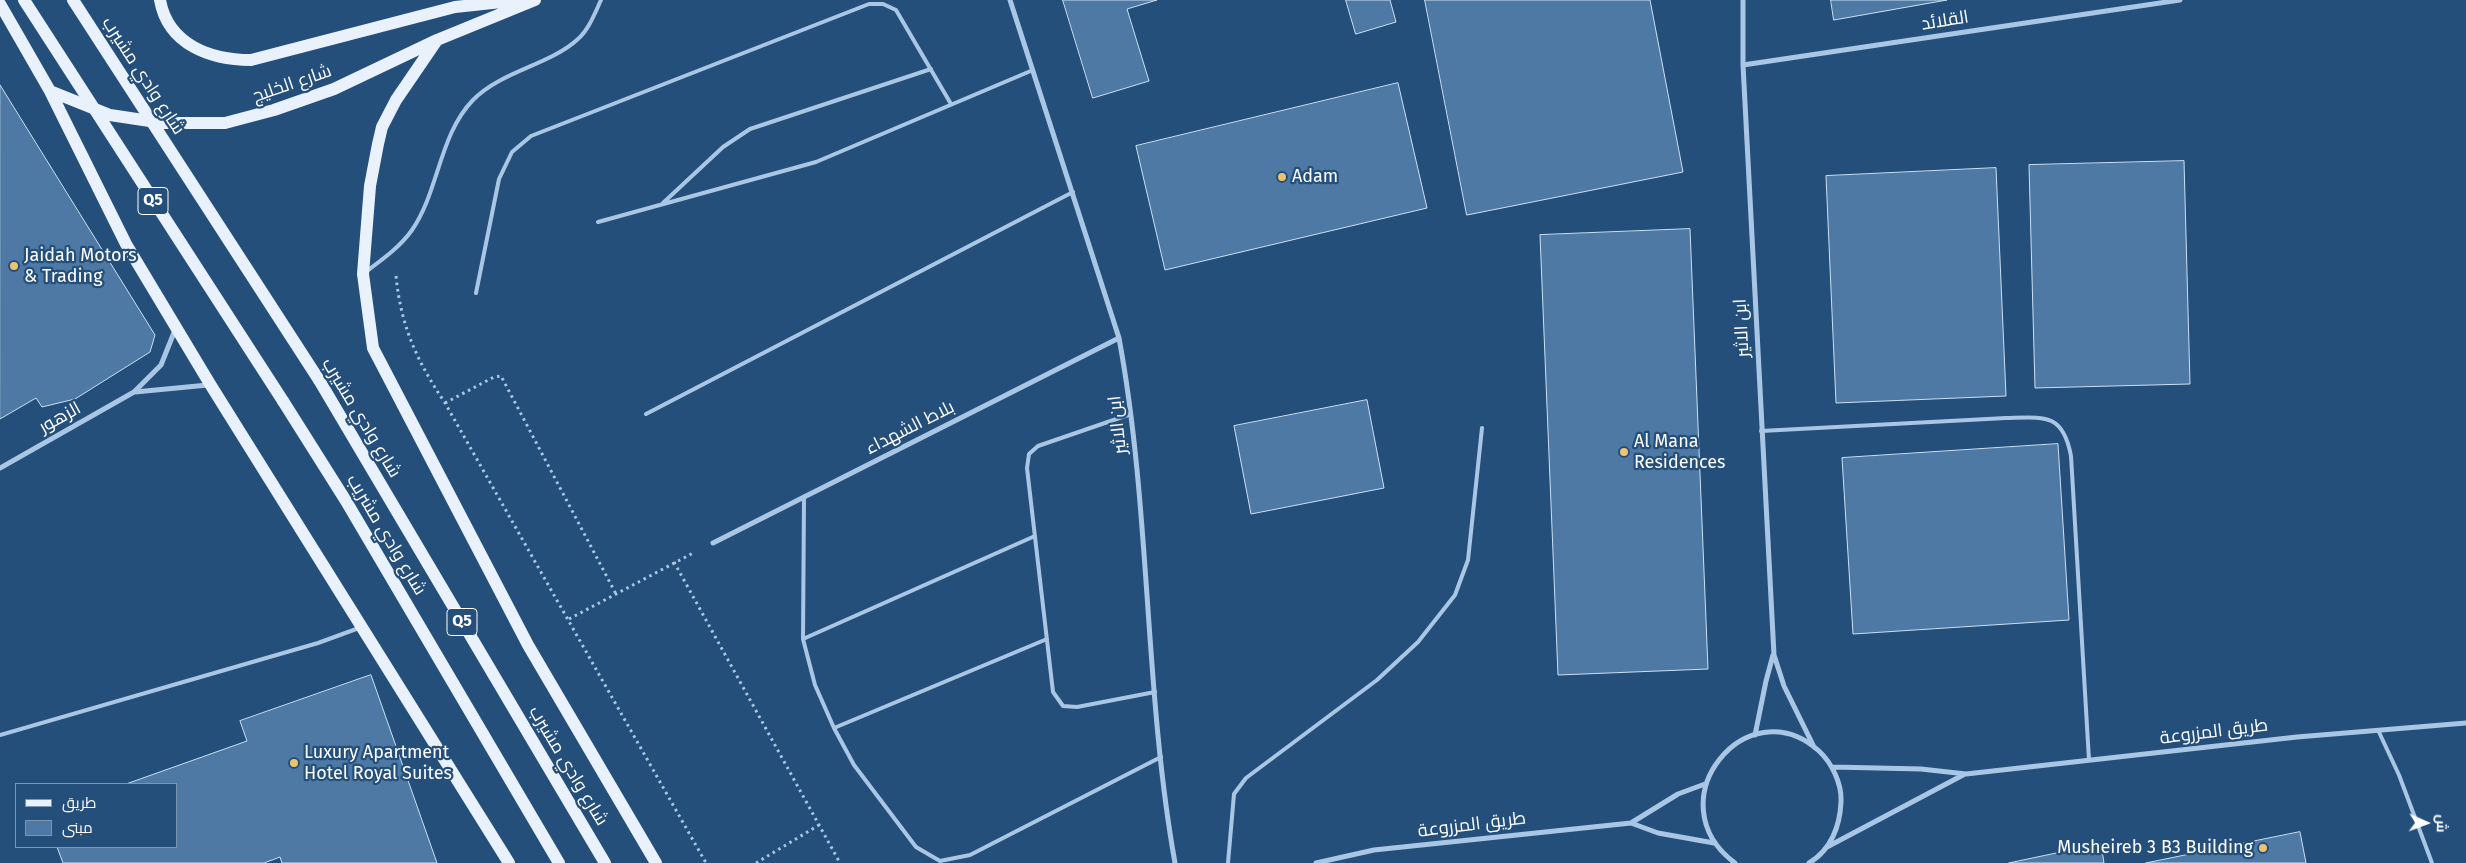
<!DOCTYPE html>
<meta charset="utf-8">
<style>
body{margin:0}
#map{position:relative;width:2466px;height:863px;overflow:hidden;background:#254f7b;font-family:"Fira Sans",Cairo,sans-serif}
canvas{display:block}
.legend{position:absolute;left:15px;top:783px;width:162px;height:65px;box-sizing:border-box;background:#254f7b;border:1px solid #7c95b0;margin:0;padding:6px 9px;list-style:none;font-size:15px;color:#fff}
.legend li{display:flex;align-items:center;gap:10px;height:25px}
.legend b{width:25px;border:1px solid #7c95b0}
.north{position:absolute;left:2401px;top:798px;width:50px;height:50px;-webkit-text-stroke:4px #254f7b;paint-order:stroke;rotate:92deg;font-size:14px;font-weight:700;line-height:20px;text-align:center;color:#fff}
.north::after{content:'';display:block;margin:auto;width:18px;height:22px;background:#fff;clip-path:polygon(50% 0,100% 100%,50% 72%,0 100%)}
</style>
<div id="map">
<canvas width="2466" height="863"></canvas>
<ul class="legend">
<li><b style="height:6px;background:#e9f2fc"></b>طريق</li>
<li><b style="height:14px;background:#4d79a4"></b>مبنى</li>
</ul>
<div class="north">ش</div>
</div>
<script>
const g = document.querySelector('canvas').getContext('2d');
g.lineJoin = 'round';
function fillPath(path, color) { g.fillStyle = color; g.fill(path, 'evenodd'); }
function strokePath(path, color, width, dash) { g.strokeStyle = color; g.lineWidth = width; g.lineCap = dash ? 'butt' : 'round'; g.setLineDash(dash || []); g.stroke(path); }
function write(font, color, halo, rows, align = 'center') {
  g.font = font + ' "Fira Sans",Cairo,sans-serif'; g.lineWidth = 4.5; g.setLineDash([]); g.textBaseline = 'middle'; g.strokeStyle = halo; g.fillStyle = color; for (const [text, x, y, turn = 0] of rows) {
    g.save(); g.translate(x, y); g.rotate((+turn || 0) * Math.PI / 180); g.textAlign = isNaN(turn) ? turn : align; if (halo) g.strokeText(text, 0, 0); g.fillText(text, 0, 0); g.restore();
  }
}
const building = new Path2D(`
 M 1063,0 L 1157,0 L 1127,9 L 1149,81 L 1093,98 Z
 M 1346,0 L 1390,0 L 1396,22 L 1356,34 Z
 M 1425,0 L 1650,0 L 1683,172 L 1467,215 Z
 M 1831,0 L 1947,0 L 1834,20 Z
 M 1398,83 L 1427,208 L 1165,270 L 1136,146 Z
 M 0,85 L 155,335 L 150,352 L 75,399 L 42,407 L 36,398 L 0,419 Z
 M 2184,161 L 2190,384 L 2035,388 L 2029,165 Z
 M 1996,168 L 2006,396 L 1836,403 L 1826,176 Z
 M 1690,229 L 1708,669 L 1558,675 L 1540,235 Z
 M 1367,400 L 1384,488 L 1251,514 L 1234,426 Z
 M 2058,444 L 2069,620 L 1853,634 L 1842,458 Z
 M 371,675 L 437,863 L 282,863 L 280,857 L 264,863 L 63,863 L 57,847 L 176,847 L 176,784 L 126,784 L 247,741 L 240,721 Z
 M 2300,832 L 2306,863 L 2146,863 Z
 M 2101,844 L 2104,863 L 2009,863 Z`);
fillPath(building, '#4d79a4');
strokePath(building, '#cce0f4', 1);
strokePath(new Path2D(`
 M 396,276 C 401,327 417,361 445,403 L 706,863
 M 445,403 L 494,377 L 501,376 L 616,594
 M 674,562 L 840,863
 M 569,619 L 695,552
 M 756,863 L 819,825`), '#a9c7e4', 3, [2.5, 4]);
strokePath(new Path2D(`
 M 663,203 L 723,147 L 750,129 L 931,69
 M 598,222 L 816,162 L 1033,70
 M 367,271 C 383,259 400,247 412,230 C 439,191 439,135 473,100 C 501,71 550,65 578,39 C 589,29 595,13 601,0
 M 476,293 L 499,179 L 512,152 L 531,136 L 869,4 L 883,4 L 896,10 L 951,104
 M 646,414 L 1073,192
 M 1131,414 L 1038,446 L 1029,454 L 1027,468 L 1053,692 L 1063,706 L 1077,707 L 1155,692
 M 1761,431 L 2006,418 C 2045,417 2063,413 2071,456 L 2089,760
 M 804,497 L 803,639 L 815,685 L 834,728 L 854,765 L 916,847 L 940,861 L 970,855 L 1161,757
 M 803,639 L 1035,536
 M 834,728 L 1047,639
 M 2378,730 L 2399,775 L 2432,863
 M 0,735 L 318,643 L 359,628
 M 1228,863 L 1234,794 L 1246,778 L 1377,680 L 1418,642 L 1455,595 L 1468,560 L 1482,428`), '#a9c7e4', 4);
strokePath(new Path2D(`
 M 1010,0 L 1119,338 C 1151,511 1144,690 1175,863
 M 1743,0 L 1743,65 L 1774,655 L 1784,686 L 1814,747
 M 1743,65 L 2180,0
 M 135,392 L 208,385
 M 0,468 L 134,392 L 161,365 L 175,330
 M 713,543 L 1119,338
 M 1755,735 L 1766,681 L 1773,655
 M 1832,767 L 1921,769 L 1966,774 L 2297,737 L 2466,723
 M 1631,823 L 1678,794 L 1705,784
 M 1827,847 L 1965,774
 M 1316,863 L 1374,850 L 1631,823 L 1658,833 L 1714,843
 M 1735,863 C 1653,802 1747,686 1819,751 C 1832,763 1842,784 1841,802 C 1840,826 1831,850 1809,863`), '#a9c7e4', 5);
strokePath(new Path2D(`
 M 160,0 C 168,45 211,60 251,60 L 455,7 L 520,0
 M 0,4 L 50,91 L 126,244 L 210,384 L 509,863
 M 437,40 L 396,100 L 382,127 L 378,144 L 370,186 L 363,274 L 373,348 L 528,645 L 656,863
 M 50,91 L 110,115 L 163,123 L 225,123 L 274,110 L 334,89 L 437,40 L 535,0
 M 319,380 L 605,863
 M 283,401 L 346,501 L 559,863`), '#e9f2fc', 12);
strokePath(new Path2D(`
 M 24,0 L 283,401
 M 73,0 L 319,380`), '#e9f2fc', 12);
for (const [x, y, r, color] of [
 [1282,177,5,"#eec26e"],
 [14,266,5,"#eec26e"],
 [1624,452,5,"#eec26e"],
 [294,763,5,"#eec26e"],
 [2263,848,5,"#eec26e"]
]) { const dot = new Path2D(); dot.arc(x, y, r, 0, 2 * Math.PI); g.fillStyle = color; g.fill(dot); strokePath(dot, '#254f7b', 2); }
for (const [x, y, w] of [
 [153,201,30],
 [462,622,30]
]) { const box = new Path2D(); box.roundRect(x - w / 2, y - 13.5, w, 27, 4); g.fillStyle = '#254f7b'; g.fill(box); strokePath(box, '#fff', 1); }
write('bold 16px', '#fff', null, [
 ["Q5",153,201],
 ["Q5",462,622]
]);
write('18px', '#fff', '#254f7b', [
 ["القلائد",1945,21,-9],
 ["شارع وادي مشيرب",143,76,57],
 ["شارع الخليج",292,84,-19],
 ["ابن الاثير",1742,328,-93],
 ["الزهور",60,418,-29],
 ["شارع وادي مشيرب",361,418,59],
 ["ابن الاثير",1118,425,-96],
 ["بلاط الشهداء",910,428,-27],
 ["شارع وادي مشريب",386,535,59],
 ["طريق المزروعة",2214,732,-7],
 ["شارع وادي مشيرب",568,766,59],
 ["طريق المزروعة",1472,825,-7]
]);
write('18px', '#fff', '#254f7b', [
 ["Adam",1292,177],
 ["Jaidah Motors",24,256],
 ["& Trading",24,277],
 ["Al Mana",1634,442],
 ["Residences",1634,463],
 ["Luxury Apartment",304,753],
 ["Hotel Royal Suites",304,774],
 ["Musheireb 3 B3 Building",2253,848,"right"]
], 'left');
</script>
